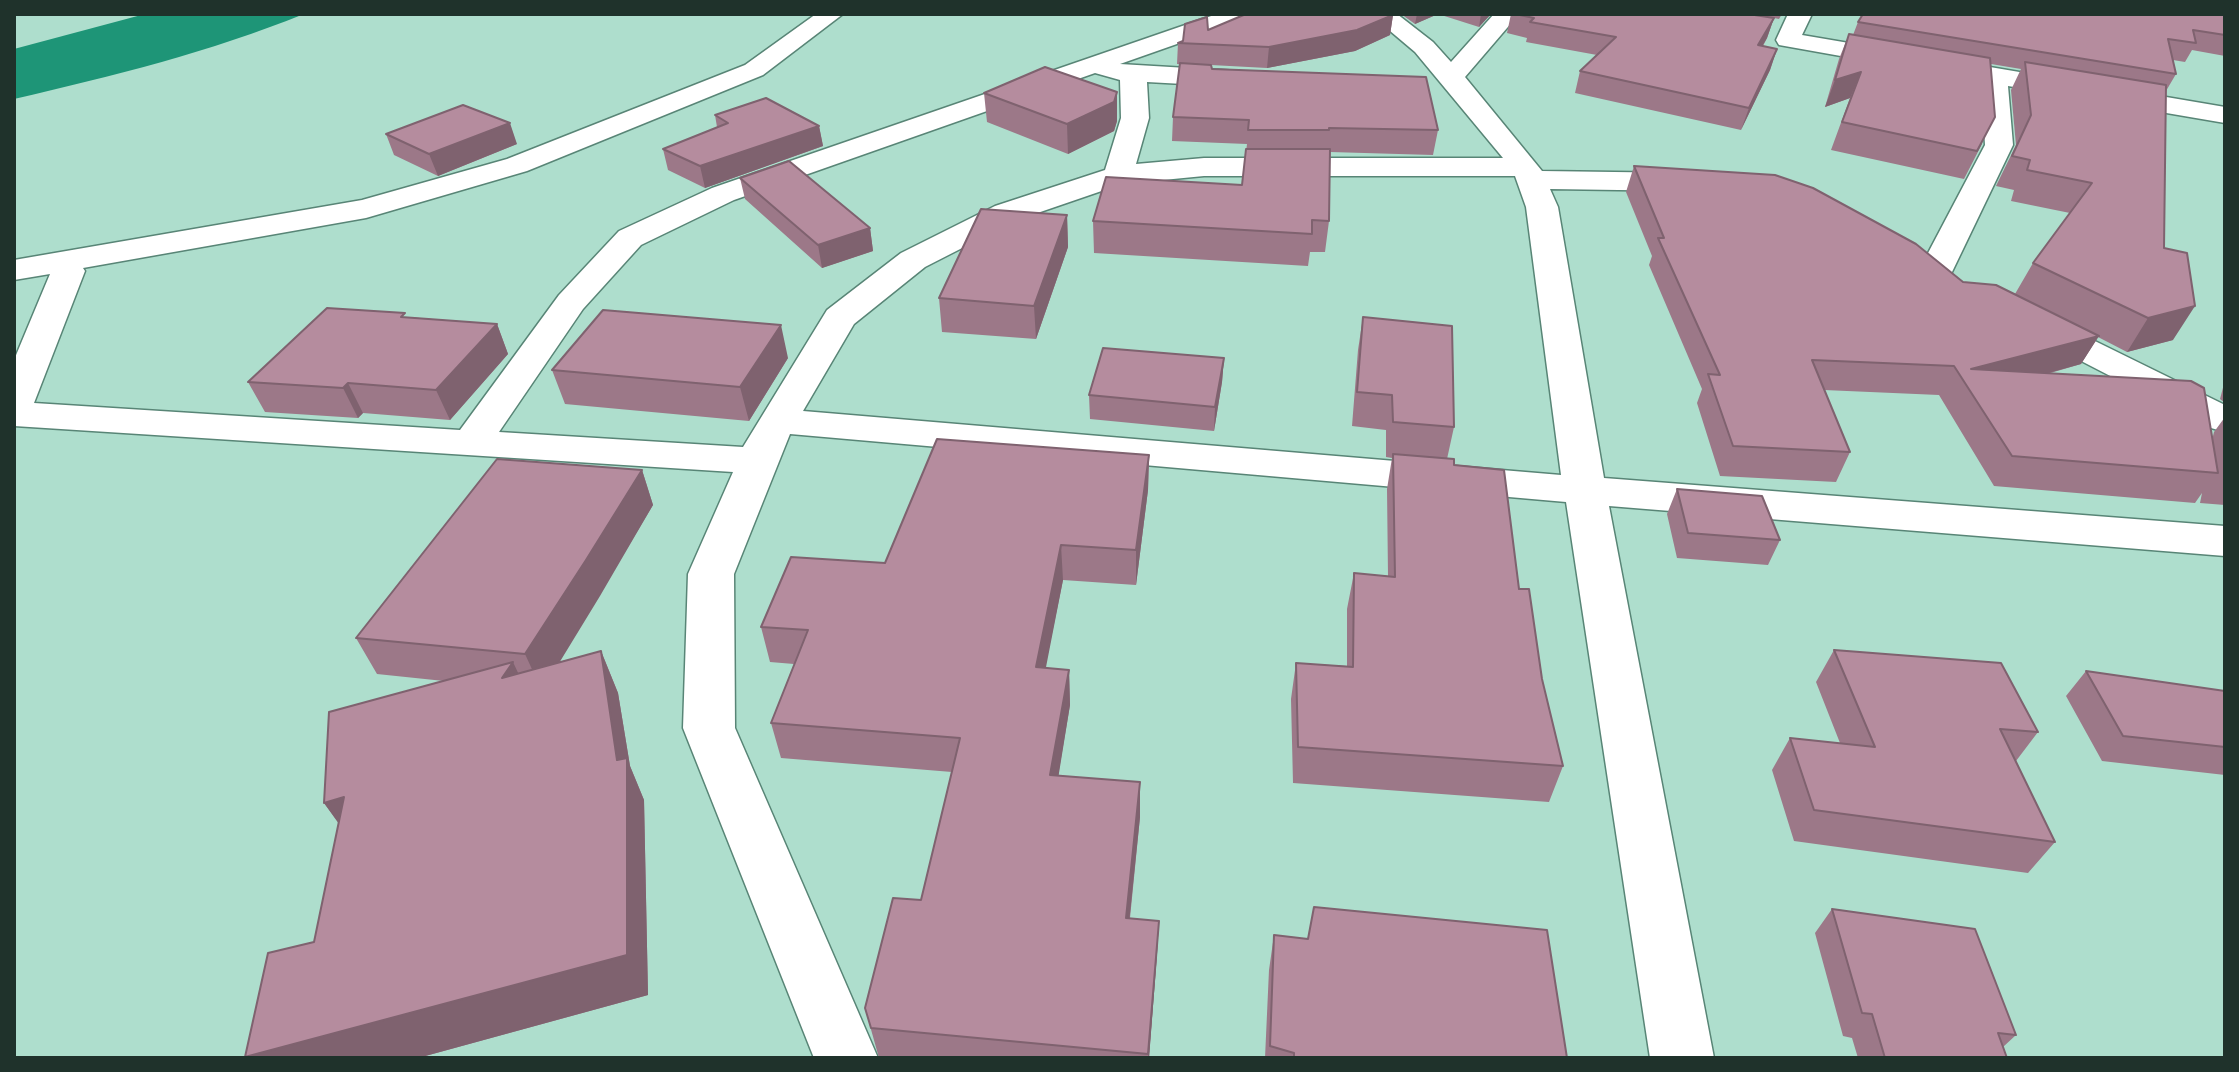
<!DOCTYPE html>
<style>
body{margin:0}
#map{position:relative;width:2239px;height:1072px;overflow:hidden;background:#aedecd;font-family:Montserrat,sans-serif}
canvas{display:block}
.frame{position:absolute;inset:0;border:16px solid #1f322b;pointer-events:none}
</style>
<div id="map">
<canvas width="2239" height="1072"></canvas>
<div class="frame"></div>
</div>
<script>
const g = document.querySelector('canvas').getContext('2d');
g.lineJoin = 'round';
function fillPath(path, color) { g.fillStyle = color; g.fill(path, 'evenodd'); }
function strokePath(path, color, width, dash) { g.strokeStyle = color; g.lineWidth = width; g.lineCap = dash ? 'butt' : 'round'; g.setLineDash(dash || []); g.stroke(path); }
fillPath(new Path2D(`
 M 145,14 L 304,14 C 210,52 113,76 14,99 L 14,49 Z`), '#1e9577');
const street = new Path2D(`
 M 816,14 L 843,14 L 763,75 L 527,171 L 366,218 L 83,268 L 85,271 L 34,403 L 460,430 L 559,295 L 619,231 L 712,188 L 1217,14 L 1252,14 L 1248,19 L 1120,64 L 1238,71 L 1251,79 L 1238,87 L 1147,82 L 1149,118 L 1136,164 L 1204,158 L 1503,158 L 1415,52 L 1370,14 L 1397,14 L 1433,42 L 1451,62 L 1494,14 L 1519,14 L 1465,77 L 1542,171 L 1687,173 L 1698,176 L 1702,182 L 1698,188 L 1687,191 L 1550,189 L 1558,207 L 1604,478 L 2225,526 L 2225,556 L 1609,506 L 1714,1058 L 1650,1058 L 1566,502 L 790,434 L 734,574 L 735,728 L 878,1058 L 814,1058 L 683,728 L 688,574 L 733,472 L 14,426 L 14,360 L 50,274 L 14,280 L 14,260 L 362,200 L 507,159 L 745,65 ZM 1095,73 L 1120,80 L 1121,118 L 1105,170 L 995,206 L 901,253 L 827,310 L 743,447 L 499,432 L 583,309 L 641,245 L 734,200 ZM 1204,176 L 1515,176 L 1526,207 L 1561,475 L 803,411 L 854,324 L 925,267 L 1017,220 L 1122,184 Z
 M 1788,14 L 1812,14 L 1802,35 L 2225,107 L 2225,123 L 2008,86 L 2013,145 L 1952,272 L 1947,279 L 1935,282 L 1923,279 L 1918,272 L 1985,145 L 1981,81 L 1779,45 L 1776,40 Z
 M 2038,313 L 2225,405 L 2225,432 L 2211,428 L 2025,332 L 2020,324 L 2025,316 Z`);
strokePath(street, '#588576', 3);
fillPath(street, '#fff');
fillPath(new Path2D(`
 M 1401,14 L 1491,14 L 1479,27 L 1438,14 L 1415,24 Z
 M 1511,14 L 1782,14 L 1779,19 L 1774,18 L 1767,38 L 1763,46 L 1777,49 L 1770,70 L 1741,130 L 1575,93 L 1580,71 L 1597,55 L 1526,42 L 1527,38 L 1507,33 Z
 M 2225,14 L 2225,56 L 2192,50 L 2185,62 L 2173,60 L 2176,74 L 2166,91 L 2164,248 L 2173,340 L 2127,352 L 2098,337 L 2081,364 L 2047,374 L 2212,440 L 2214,432 L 2225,417 L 2225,505 L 2200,503 L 2202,493 L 2195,503 L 1994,486 L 1939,395 L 1824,390 L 1850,452 L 1836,482 L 1720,476 L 1697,403 L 1702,389 L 1649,265 L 1652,256 L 1626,192 L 1634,166 L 1963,282 L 2015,294 L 2033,263 L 2070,213 L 2011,201 L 2014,190 L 1996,186 L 2016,145 L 2011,90 L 2021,69 L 1991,64 L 1982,144 L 1964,179 L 1831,150 L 1850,98 L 1825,107 L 1839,59 L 1849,34 L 1853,35 L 1858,22 Z
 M 1393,15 L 1390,35 L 1355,51 L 1267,68 L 1211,65 L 1212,69 L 1438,130 L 1433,155 L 1330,152 L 1329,221 L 1325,252 L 1310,252 L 1308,266 L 1094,253 L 1093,221 L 1242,185 L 1247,144 L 1172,141 L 1173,117 L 1180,64 L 1177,64 L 1178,43 L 1208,30 Z
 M 1117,92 L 1117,121 L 1114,131 L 1068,154 L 987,122 L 984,93 Z
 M 715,115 L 819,126 L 823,146 L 705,188 L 668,170 L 663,149 L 717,127 Z
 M 386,134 L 517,144 L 438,176 L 394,155 Z
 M 740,178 L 870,228 L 873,251 L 822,268 L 745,199 Z
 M 1067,215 L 1068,247 L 1036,339 L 942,332 L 939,298 Z
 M 407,317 L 497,324 L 508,354 L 450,420 L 363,413 L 358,418 L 265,412 L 248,382 Z
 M 1363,317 L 1454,427 L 1447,459 L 1454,465 L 1519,589 L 1563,766 L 1549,802 L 1293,783 L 1291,699 L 1296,663 L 1347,666 L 1347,609 L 1354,573 L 1388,576 L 1387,489 L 1392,458 L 1386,457 L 1386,430 L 1352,426 L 1358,350 Z
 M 788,358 L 749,421 L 565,404 L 552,370 Z
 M 1224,358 L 1222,382 L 1214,431 L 1090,419 L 1089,395 Z
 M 2225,380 L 2225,403 L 2220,399 Z
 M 1149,455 L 1148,490 L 1136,585 L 1063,580 L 1045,668 L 1069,670 L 1070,705 L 1058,776 L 1140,782 L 1140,817 L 1130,918 L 1159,921 L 1157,954 L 1149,1058 L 879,1058 L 865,1008 L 921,900 L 952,772 L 781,758 L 771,723 L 794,664 L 770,662 L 761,627 L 885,563 Z
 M 642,470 L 653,505 L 559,662 L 601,651 L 618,693 L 630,766 L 644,800 L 648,995 L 418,1058 L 246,1058 L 314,942 L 339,823 L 324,803 L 444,681 L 377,674 L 356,638 Z
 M 1677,489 L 1780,540 L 1768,565 L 1677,558 L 1667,514 Z
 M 1834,650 L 2038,732 L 2016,761 L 2055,842 L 2028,873 L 1794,841 L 1772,770 L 1790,738 L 1840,743 L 1816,682 Z
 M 2086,671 L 2225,691 L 2225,775 L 2102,761 L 2066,696 Z
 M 1314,907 L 1567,1058 L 1265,1058 L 1269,970 L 1274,935 L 1308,939 Z
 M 1832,909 L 2016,1035 L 2003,1047 L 2007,1058 L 1858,1058 L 1852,1038 L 1843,1036 L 1815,933 Z`), '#9c7888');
fillPath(new Path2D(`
 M 1417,14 L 1438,14 L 1415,24 Z
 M 1481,14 L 1491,14 L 1479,27 Z
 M 1393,15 L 1390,35 L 1355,51 L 1267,68 L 1269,47 Z
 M 1774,18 L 1767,38 L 1751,65 L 1758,45 Z
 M 1777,49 L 1770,70 L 1741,130 L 1749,108 Z
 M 1861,72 L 1850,98 L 1825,107 L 1835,80 Z
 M 1117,92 L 1117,121 L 1114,131 L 1068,154 L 1067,124 Z
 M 510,123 L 517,144 L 438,176 L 429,154 Z
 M 819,126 L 823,146 L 705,188 L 700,166 Z
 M 1067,215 L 1068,247 L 1036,339 L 1034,306 Z
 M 870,228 L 873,251 L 822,268 L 818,245 Z
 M 2195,306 L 2173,340 L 2127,352 L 2148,318 Z
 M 497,324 L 508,354 L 450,420 L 436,390 Z
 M 781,325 L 788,358 L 749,421 L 740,387 Z
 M 2099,336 L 2081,364 L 1972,394 L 1971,369 Z
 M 1224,358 L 1222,382 L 1214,431 L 1215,407 Z
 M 348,383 L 363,413 L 358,418 L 343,388 Z
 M 1149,455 L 1148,490 L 1136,585 L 1136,550 Z
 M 642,470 L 653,505 L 600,596 L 542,691 L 525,654 Z
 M 1061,545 L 1063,580 L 1039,703 L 1036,667 Z
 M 601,651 L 618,693 L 630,766 L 644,800 L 648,995 L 418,1058 L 246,1058 L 245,1057 Z
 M 513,662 L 533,705 L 502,678 Z
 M 1069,670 L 1070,705 L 1053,810 L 1050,775 Z
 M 1140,782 L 1140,817 L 1126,952 L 1126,918 Z
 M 344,797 L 354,845 L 324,803 Z
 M 1159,921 L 1157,954 L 1149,1058 L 1148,1058 Z`), '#7f626f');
const building = new Path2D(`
 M 1246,14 L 1392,14 L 1393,15 L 1357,30 L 1269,47 L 1178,43 L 1183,41 L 1185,24 L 1207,17 L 1208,30 Z
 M 1515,14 L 1748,14 L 1774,18 L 1758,45 L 1777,49 L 1749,108 L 1580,71 L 1616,37 L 1530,22 L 1534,18 Z
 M 1863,14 L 2225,14 L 2225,35 L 2193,30 L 2196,43 L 2168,39 L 2176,74 L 1858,22 Z
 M 1849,34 L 1990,58 L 1995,117 L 1977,151 L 1842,122 L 1861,72 L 1835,80 Z
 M 2025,62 L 2166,85 L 2164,248 L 2187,253 L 2195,306 L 2148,318 L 2033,263 L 2092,183 L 2027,170 L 2030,160 L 2012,156 L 2031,115 Z
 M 1180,63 L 1211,65 L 1212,69 L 1426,77 L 1438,130 L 1329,128 L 1329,130 L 1248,130 L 1249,120 L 1173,117 Z
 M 1045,67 L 1117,92 L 1114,102 L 1067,124 L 984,93 Z
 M 766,98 L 819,126 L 700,166 L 663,149 L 728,123 L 715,115 Z
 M 463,105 L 510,123 L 429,154 L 386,134 Z
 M 1246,149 L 1330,149 L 1329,221 L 1312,220 L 1312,234 L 1093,221 L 1106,177 L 1242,185 Z
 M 789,161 L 870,228 L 818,245 L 740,178 Z
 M 1634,166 L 1775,175 L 1813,188 L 1916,244 L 1963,282 L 1996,285 L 2099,336 L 1971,369 L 2191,381 L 2204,388 L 2218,473 L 2012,456 L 1954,366 L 1812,360 L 1850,452 L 1733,446 L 1708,374 L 1720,375 L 1658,238 L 1664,238 Z
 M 981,209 L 1067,215 L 1034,306 L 939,298 Z
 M 327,308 L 405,313 L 401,317 L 497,324 L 436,390 L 348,383 L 343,388 L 248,382 Z
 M 603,310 L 781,325 L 740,387 L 552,370 Z
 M 1363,317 L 1452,326 L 1454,427 L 1393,422 L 1392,395 L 1357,392 Z
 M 1103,348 L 1224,358 L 1215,407 L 1089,395 Z
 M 937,439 L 1149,455 L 1136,550 L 1061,545 L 1036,667 L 1069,670 L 1050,775 L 1140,782 L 1126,918 L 1159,921 L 1148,1054 L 871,1028 L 865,1008 L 893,898 L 921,900 L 960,738 L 771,723 L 808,630 L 761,627 L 791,557 L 885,563 Z
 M 1393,454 L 1454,459 L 1454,465 L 1504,470 L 1519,589 L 1529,589 L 1542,679 L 1563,766 L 1298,747 L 1296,663 L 1353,667 L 1354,573 L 1395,577 Z
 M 497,459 L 642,470 L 586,560 L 525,654 L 356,638 Z
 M 1677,489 L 1762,496 L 1780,540 L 1688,533 Z
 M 1834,650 L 2001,663 L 2038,732 L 2000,729 L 2055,842 L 1814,810 L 1790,738 L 1875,747 Z
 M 601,651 L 617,760 L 627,758 L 627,955 L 245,1057 L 268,953 L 314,942 L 344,797 L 324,803 L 329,712 L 513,662 L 502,678 Z
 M 2086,671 L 2225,691 L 2225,747 L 2123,736 Z
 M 1314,907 L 1547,930 L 1567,1058 L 1294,1058 L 1294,1053 L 1270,1046 L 1274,935 L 1308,939 Z
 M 1832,909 L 1975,929 L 2016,1035 L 1998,1033 L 2007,1058 L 1885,1058 L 1872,1014 L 1862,1013 Z`);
fillPath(building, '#b58c9e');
strokePath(building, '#7f626f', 2);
</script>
